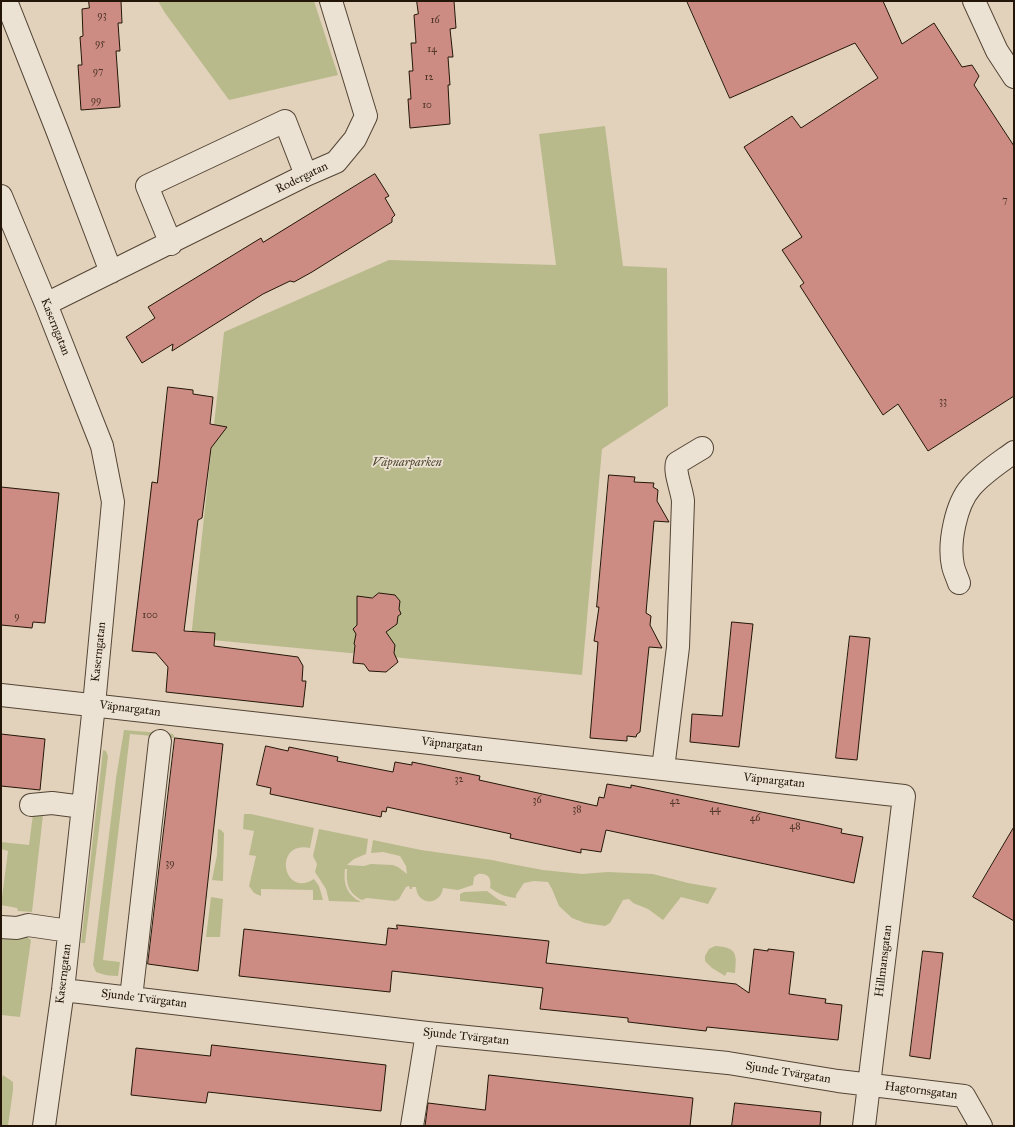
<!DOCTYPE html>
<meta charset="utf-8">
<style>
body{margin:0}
#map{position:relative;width:1015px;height:1127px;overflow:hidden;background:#e2d2bb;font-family:"IM FELL Great Primer",serif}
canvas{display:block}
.frame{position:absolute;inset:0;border:2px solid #231608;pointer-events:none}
</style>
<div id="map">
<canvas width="1015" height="1127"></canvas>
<div class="frame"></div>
</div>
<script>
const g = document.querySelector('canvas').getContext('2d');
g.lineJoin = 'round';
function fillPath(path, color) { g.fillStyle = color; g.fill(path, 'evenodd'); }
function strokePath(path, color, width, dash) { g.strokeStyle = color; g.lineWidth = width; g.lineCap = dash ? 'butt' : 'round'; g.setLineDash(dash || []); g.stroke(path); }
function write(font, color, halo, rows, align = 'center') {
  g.font = font + ' "IM FELL Great Primer",serif'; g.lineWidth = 3.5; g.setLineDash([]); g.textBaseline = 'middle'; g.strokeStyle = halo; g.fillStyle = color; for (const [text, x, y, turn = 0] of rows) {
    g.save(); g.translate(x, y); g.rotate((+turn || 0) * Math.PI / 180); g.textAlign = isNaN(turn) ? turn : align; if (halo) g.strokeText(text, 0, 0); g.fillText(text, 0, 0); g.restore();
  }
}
fillPath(new Path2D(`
 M 158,1 L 314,1 L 338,75 L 229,100 L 165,13 Z
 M 605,126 L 623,266 L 667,268 L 668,406 L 602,449 L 582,675 L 191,638 L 224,332 L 389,260 L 556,265 L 539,134 Z
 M 124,730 L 173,734 L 175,738 L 130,734 L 103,960 L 120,962 L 118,976 C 110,976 104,975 96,972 L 93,965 L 116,778 Z
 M 103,750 L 106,751 L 108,756 L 85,943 L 81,943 Z
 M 33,814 L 43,815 L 32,912 L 18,911 L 17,908 L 1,905 L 8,851 L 1,849 L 1,842 L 29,845 Z
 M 244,814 L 251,814 L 314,828 L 310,848 C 273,840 282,899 314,879 L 319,886 L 323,900 L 313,900 L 313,890 L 261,889 L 261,896 L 254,893 L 249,886 L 256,856 L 249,855 L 254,831 L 243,829 Z
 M 218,829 L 221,830 L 224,833 L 223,881 L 212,880 L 217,855 Z
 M 319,829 L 368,839 L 366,854 L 354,859 L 347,865 L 364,866 L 371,864 L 393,865 L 398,867 L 407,874 L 406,866 L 400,856 L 383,852 L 371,853 L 373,840 L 421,850 L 492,860 L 511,864 L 543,870 L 582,874 L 608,872 L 653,874 L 688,883 L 717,888 L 708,904 L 681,897 L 663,920 L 648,909 L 633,903 L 629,899 L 623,900 L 610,923 L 605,926 L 585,923 L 572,918 L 559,906 L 552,889 L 548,882 L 534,881 L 524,883 L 516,895 L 516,898 C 505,897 499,894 490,888 C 492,878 488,873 478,874 L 474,877 L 473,885 L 458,890 L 443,888 C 440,907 417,905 416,887 L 412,887 L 412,889 L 410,889 L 409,886 L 406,887 L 399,899 L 395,901 L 367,898 L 362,900 C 348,893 346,884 347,869 L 345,869 C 343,884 347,895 361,902 L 329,901 L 326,889 L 315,872 L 317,864 L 313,856 Z
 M 487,891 L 499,900 L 505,902 L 505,904 L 507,905 L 507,906 L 460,901 L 460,894 L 464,892 Z
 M 211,897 L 223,899 L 220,937 L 206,937 Z
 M 16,935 L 27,937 L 31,940 L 20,1017 L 1,1015 L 1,938 Z
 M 715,946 C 737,947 737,954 735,973 L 727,972 L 725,976 L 712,968 L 705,961 L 705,956 L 709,949 Z
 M 3,1075 L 13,1082 L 13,1090 L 8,1126 L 1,1126 L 1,1082 Z`), '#b9ba8c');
const building = new Path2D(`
 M 89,1 L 121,1 L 122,23 L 118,23 L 120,51 L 116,51 L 120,107 L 81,110 L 78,65 L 82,65 L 80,37 L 83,36 L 82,9 L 89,8 Z
 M 417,1 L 454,1 L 456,28 L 450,29 L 453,57 L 448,57 L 450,85 L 448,85 L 450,124 L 410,128 L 408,99 L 411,99 L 409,71 L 413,71 L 411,43 L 416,43 L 414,15 L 418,14 Z
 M 687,1 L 883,1 L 902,44 L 934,23 L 962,67 L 972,65 L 979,76 L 974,85 L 1014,146 L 1014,396 L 928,451 L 898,404 L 883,415 L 800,286 L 804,283 L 782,250 L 802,237 L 744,147 L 792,116 L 801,128 L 878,78 L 855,43 L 730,98 Z
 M 375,174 L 389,196 L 385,198 L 395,215 L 392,218 L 392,222 L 312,272 L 294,282 L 290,281 L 263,294 L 172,351 L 173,344 L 142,363 L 126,337 L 155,318 L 148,307 L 261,238 L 263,242 Z
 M 168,387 L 193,390 L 193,394 L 213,397 L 210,424 L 227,427 L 211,448 L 202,518 L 198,520 L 184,631 L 215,633 L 214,646 L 298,657 L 303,666 L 302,681 L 306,681 L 303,707 L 166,692 L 168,667 L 156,653 L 132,651 L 152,482 L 157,483 Z
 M 609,475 L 635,477 L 634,482 L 654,483 L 653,487 L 658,490 L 657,501 L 669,522 L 654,521 L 646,613 L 651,616 L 650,625 L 662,648 L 649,647 L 640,732 L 637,734 L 636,737 L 627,736 L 627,741 L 590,738 L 598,642 L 594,641 L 599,607 L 597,607 Z
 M 1,487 L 59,493 L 45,623 L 33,622 L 32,628 L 1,625 Z
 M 379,593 L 395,595 L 400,601 L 399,609 L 401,614 L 398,616 L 397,624 L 386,632 L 395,645 L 394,653 L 398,662 L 386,672 L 369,671 L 364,664 L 353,663 L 355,645 L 354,644 L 356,634 L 353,629 L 357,625 L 357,596 L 372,598 Z
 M 732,622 L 753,624 L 739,747 L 690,742 L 692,714 L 722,716 Z
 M 850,636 L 870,638 L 857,760 L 836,758 Z
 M 1,734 L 45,739 L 40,790 L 1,786 Z
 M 175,738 L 223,744 L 198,971 L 148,964 Z
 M 266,746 L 288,751 L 289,747 L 338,757 L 337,761 L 393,772 L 395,762 L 412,765 L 412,762 L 480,776 L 479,780 L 597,806 L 599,797 L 604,798 L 607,784 L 631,788 L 631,785 L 820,824 L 842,829 L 841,833 L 863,837 L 854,883 L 606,830 L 601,852 L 581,849 L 581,853 L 510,838 L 511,834 L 387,807 L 386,812 L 382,811 L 381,817 L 270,794 L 271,788 L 257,785 Z
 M 1014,827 L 1014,921 L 973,897 Z
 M 397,925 L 549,941 L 546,963 L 736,984 L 749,993 L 754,949 L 768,951 L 768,949 L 794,952 L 789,994 L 826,999 L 825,1003 L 842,1005 L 838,1040 L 707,1027 L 706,1031 L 628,1022 L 628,1018 L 540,1009 L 543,988 L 392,971 L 390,992 L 239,976 L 244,929 L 386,945 L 388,928 L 397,929 Z
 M 923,951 L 943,953 L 930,1059 L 910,1056 Z
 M 212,1045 L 386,1065 L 381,1111 L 208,1092 L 206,1103 L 131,1095 L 136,1048 L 210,1056 Z
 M 489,1075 L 693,1098 L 690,1126 L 425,1126 L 428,1103 L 485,1110 Z
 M 735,1103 L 821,1112 L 820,1126 L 732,1126 Z`);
fillPath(building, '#cc8c83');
strokePath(building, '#231608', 1);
const minor = new Path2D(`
 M 6,1 L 57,130 L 111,272
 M 974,1 L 997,51 L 1014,77
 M 1,196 L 46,304 L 102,446 L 113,502 L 94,705 L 63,990 L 44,1126
 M 171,244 L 147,186 L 285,121 L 306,175
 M 46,304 L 306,175 L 336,162 L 355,139 L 366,116 L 331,1
 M 959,583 C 957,577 954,571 953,566 C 948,543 956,504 971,487 C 983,473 999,463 1014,452
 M 1,695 L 904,796 L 864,1126
 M 663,769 L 678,647 L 683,501 C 682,490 674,472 677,463 L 702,448
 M 31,805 L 52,803 L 83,807
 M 1,927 L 17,928 L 28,925 L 69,931
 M 63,990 L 427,1033 L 728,1063 L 838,1081 L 964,1096 L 981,1126
 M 131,998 L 160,741
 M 412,1126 L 427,1033`);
strokePath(minor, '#534535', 24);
strokePath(minor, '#ece2d3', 22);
write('10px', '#4d3427', null, [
 ["93",102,16],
 ["16",435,21],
 ["95",100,44],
 ["14",432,50],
 ["97",98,72],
 ["12",429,78],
 ["99",96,101],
 ["10",427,106],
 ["7",1005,201],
 ["33",943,402],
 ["100",150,616],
 ["9",17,617],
 ["32",459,780],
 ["36",537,801],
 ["42",675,802],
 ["38",577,810],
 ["44",715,810],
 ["46",755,819],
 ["48",795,827],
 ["39",170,864]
]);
write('12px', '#231608', '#ece2d3', [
 ["Rodergatan",302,178,-26],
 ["Kaserngatan",55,327,68],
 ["Kaserngatan",99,652,-84],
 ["Väpnargatan",130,709,7],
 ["Väpnargatan",452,745,6],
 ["Väpnargatan",774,781,6],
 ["Hillmansgatan",884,961,-83],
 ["Kaserngatan",64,974,-83],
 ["Sjunde Tvärgatan",144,999,7],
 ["Sjunde Tvärgatan",466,1037,6],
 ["Sjunde Tvärgatan",788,1073,9],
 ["Hagtornsgatan",921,1091,7]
]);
write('italic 12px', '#504730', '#ece2d3', [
 ["Väpnarparken",407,463]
]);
</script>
